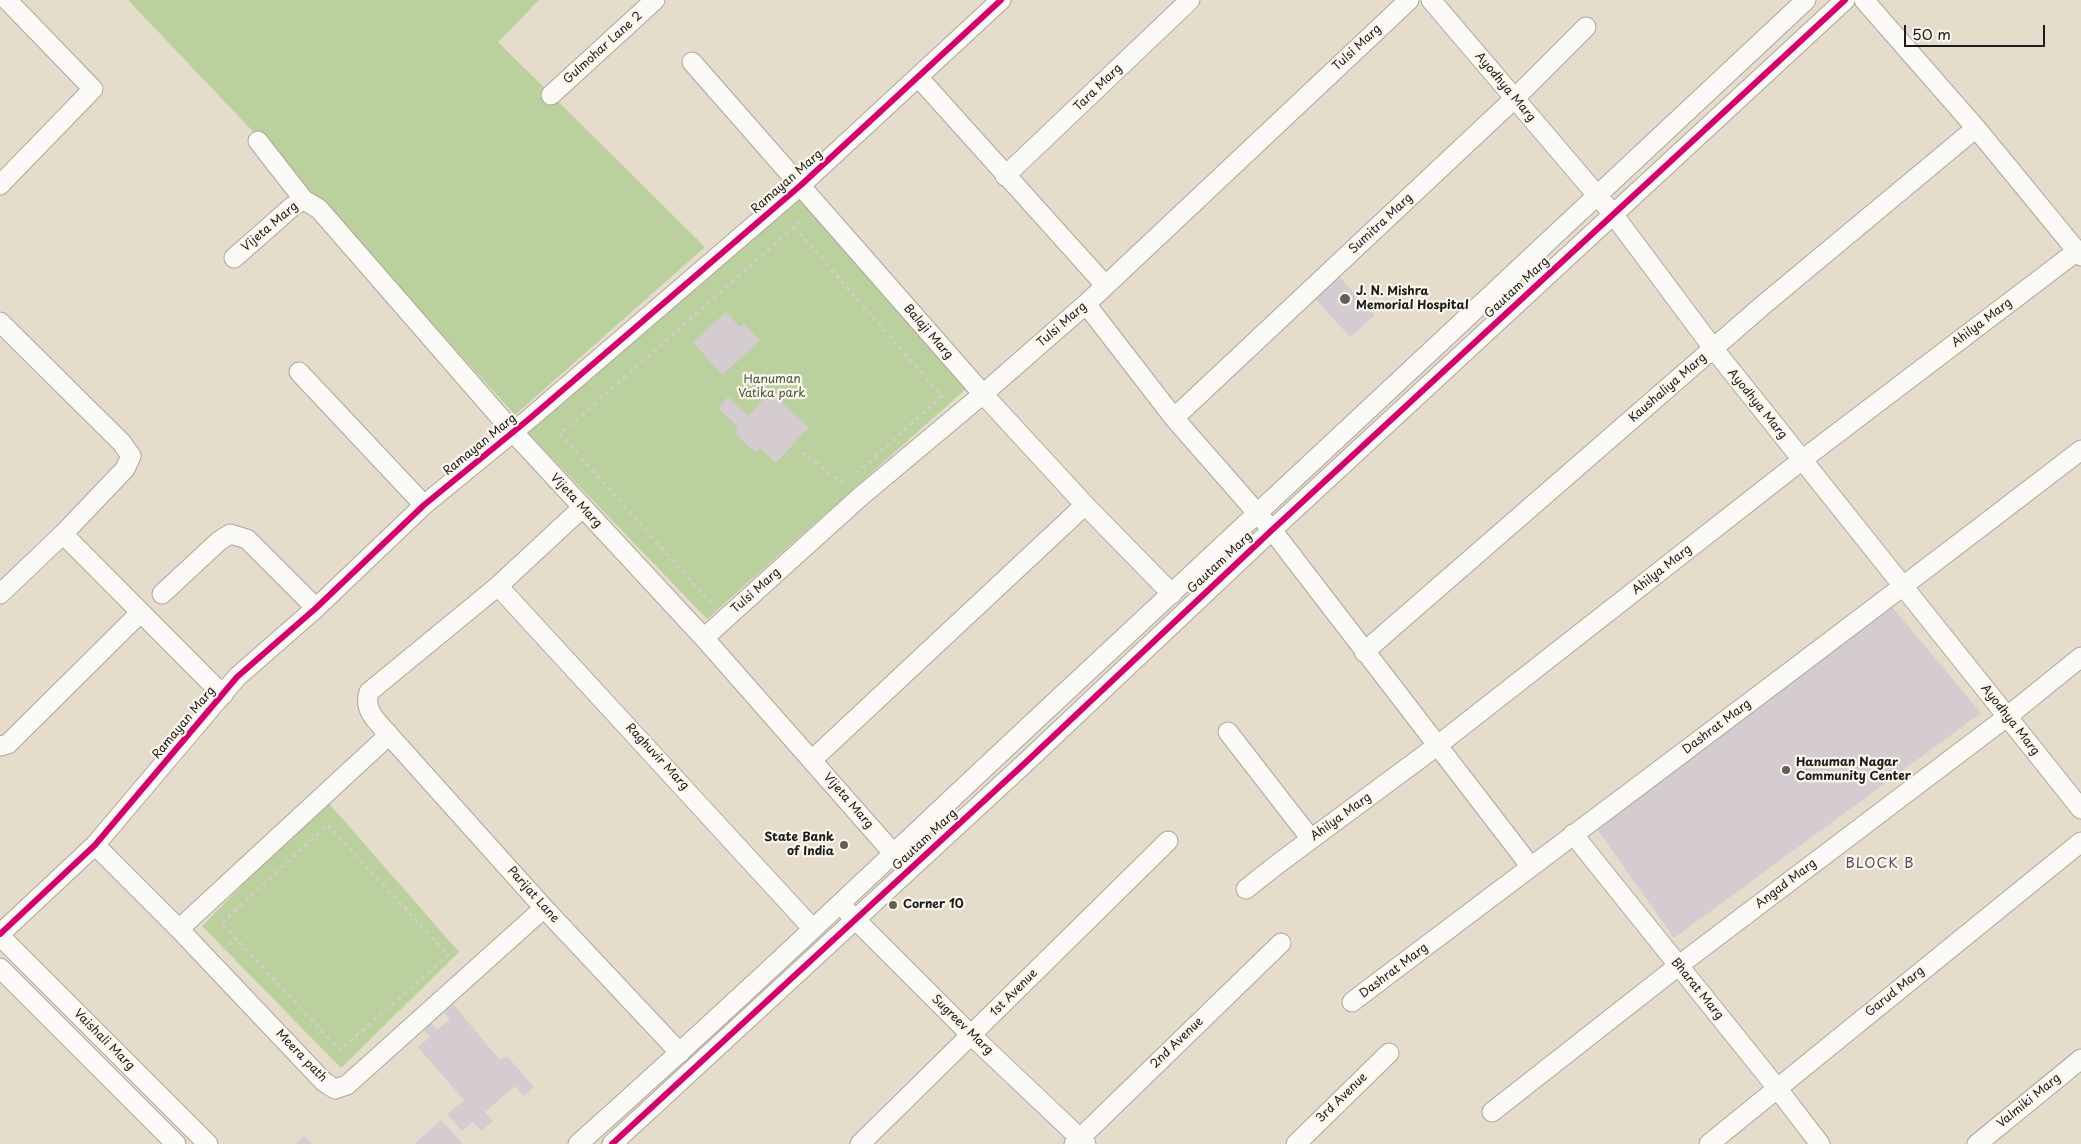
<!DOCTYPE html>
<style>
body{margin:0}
#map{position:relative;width:2081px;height:1144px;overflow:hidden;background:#e5dccb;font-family:"Playpen Sans",sans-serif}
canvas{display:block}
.scale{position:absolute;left:1904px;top:25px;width:141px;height:22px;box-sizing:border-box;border:2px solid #1c1c1c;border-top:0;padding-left:6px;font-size:15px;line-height:18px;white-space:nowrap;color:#1c1c1c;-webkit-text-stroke:4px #fbf7ec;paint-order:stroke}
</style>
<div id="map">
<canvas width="2081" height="1144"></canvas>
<div class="scale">50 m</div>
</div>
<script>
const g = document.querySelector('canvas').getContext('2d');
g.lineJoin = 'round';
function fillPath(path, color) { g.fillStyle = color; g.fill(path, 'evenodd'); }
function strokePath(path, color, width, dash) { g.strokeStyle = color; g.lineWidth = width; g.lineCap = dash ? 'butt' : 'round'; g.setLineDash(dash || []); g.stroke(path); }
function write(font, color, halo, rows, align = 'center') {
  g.font = font + ' "Playpen Sans",sans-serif'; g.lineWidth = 4.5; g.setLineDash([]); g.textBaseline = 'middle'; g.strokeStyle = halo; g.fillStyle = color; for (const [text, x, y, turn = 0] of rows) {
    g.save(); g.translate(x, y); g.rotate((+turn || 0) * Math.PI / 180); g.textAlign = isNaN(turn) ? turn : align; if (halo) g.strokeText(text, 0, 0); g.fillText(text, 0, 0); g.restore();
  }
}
fillPath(new Path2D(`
 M 128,0 L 539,0 L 498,42 L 705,247 L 515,415 L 356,240 Z
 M 796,192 L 967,388 L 707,619 L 528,433 Z
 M 326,800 L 459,952 L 341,1068 L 202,926 Z`), '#bbd19d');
fillPath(new Path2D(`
 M 1333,270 L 1375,315 L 1350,337 L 1309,292 Z
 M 726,312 L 740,327 L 744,323 L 760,341 L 722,375 L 693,342 Z
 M 770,392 L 809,427 L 776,463 L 760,448 L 756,453 L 736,435 L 738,427 L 718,408 L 728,397 L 748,416 Z
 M 1888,602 L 1981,713 L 1674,938 L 1595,826 Z
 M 453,1004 L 499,1059 L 508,1057 L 534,1087 L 524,1096 L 515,1086 L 485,1112 L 493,1121 L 481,1131 L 473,1122 L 462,1131 L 447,1114 L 464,1100 L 418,1047 L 430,1037 L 423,1029 L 431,1023 L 437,1030 L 450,1019 L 444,1012 Z
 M 441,1120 L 463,1144 L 414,1144 Z
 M 304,1136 L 312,1144 L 296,1144 Z`), '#d4ccd0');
const minor = new Path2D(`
 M 1431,0 L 1613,214 L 1713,348 L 2081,809
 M 1864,0 L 1976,128 L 2081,256
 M 692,62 L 983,394 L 1085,505 L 1172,594
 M 919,78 L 1105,285
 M 551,95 L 655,0
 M 258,141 L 304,200
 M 1005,176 L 1190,0
 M 0,185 L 93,89 L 7,0
 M 234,258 L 293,206 L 304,200 L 319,209 L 513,432 L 704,638 L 901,862
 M 1086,304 L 1174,418 L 1272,530 L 1531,867
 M 0,322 L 122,443 L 131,456 L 125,469 L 63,534
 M 299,372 L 424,505
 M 1174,418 L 1515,98 L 1586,27
 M 582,508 L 498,586 L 369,692 C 363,711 378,722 389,735 L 544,908 L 680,1053
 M 498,586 L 813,929
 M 0,594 L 63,534 L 223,695
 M 162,594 L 219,541 L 230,534 L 247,539 L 316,608
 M 704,638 L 860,497 L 983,394 L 1086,304 L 1409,0
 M 1364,652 L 1762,306 L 1976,128
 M 1228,732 L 1311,839
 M 0,746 L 8,744 L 140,613
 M 812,760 L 1085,505
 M 1573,834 L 1777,1088 L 1820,1144
 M 95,845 L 179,929 L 324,1082 L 335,1089 L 347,1085 L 544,908
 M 1246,889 L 1279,863 L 1438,745 L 1802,460 L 2077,251
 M 847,911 L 971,1035 L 1086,1144
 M 179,929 L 389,735
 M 0,934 L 95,845 L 237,677 L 316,608 L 424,505 L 529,419 L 801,185 L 1001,0
 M 0,936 L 208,1144
 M 0,968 L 176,1144
 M 1352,1002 C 1595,818 1840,636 2081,450
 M 1492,1112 L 1678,966 L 2008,716 L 2081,657
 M 578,1144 C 750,991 916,831 1085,674 C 1325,449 1567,226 1806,0
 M 612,1144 L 1025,763 L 1272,530 L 1845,0
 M 860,1144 L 1168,841
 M 1074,1144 L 1281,943
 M 1296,1144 L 1389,1053
 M 1709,1144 L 2081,842
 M 1977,1144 L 2081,1059`);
strokePath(minor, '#aca79c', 21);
strokePath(new Path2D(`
 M 794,227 L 942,396 L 857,473
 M 802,452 L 846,486
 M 711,604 L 560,434 L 800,222
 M 328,825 L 448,955 L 340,1050 L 221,923 Z
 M 223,950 L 236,939`), '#d0cdc8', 3, [4, 4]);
strokePath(minor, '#fbfaf7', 19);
strokePath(new Path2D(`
 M 0,934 L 95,845 L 237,677 L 316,608 L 424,505 L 529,419 L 801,185 L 1001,0
 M 612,1144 L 1025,763 L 1272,530 L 1845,0`), '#d6006c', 6);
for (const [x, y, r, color] of [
 [1345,299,6,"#625f59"],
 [1786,770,5,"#625f59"],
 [844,845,5,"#625f59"],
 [893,905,5,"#625f59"]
]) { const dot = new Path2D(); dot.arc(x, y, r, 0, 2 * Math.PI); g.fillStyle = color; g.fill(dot); strokePath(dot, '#fbf7ec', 2); }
write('12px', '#1c1c1c', '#fbf7ec', [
 ["Gulmohar Lane 2",603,48,-42],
 ["Tulsi Marg",1357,48,-43],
 ["Ayodhya Marg",1505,87,50],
 ["Tara Marg",1098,88,-44],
 ["Ramayan Marg",787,182,-41],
 ["Sumitra Marg",1381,224,-43],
 ["Vijeta Marg",270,227,-40],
 ["Gautam Marg",1517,288,-43],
 ["Ahilya Marg",1982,323,-37],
 ["Tulsi Marg",1062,325,-41],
 ["Balaji Marg",928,332,49],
 ["Kaushaliya Marg",1668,388,-41],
 ["Ayodhya Marg",1757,404,51],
 ["Ramayan Marg",480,445,-39],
 ["Vijeta Marg",576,501,47],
 ["Gautam Marg",1220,563,-43],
 ["Ahilya Marg",1662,570,-38],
 ["Tulsi Marg",756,591,-42],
 ["Ayodhya Marg",2010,720,52],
 ["Ramayan Marg",184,723,-50],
 ["Dashrat Marg",1717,727,-37],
 ["Raghuvir Marg",657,757,47],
 ["Vijeta Marg",848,801,49],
 ["Ahilya Marg",1341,817,-36],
 ["Gautam Marg",925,840,-43],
 ["Angad Marg",1786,884,-37],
 ["Parijat Lane",533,895,48],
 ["Dashrat Marg",1394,971,-37],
 ["Bharat Marg",1697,989,51],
 ["Garud Marg",1895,992,-39],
 ["1st Avenue",1014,993,-45],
 ["Sugreev Marg",962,1025,44],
 ["Vaishali Marg",104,1040,45],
 ["2nd Avenue",1177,1043,-44],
 ["Meera path",301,1056,46],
 ["3rd Avenue",1342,1098,-44],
 ["Valmiki Marg",2029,1101,-39]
]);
write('bold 12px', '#1c1c1c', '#fbf7ec', [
 ["J. N. Mishra",1356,292],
 ["Memorial Hospital",1356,306],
 ["Hanuman Nagar",1796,763],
 ["Community Center",1796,777],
 ["State Bank",834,838,"right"],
 ["of India",834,852,"right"],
 ["Corner 10",903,905]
], 'left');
write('12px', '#48583c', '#fbf7ec', [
 ["Hanuman",772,380],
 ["Vatika park",772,394]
]);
g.letterSpacing = '1px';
write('14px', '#554e63', '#fbf7ec', [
 ["BLOCK B",1880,864]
]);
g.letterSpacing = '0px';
</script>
